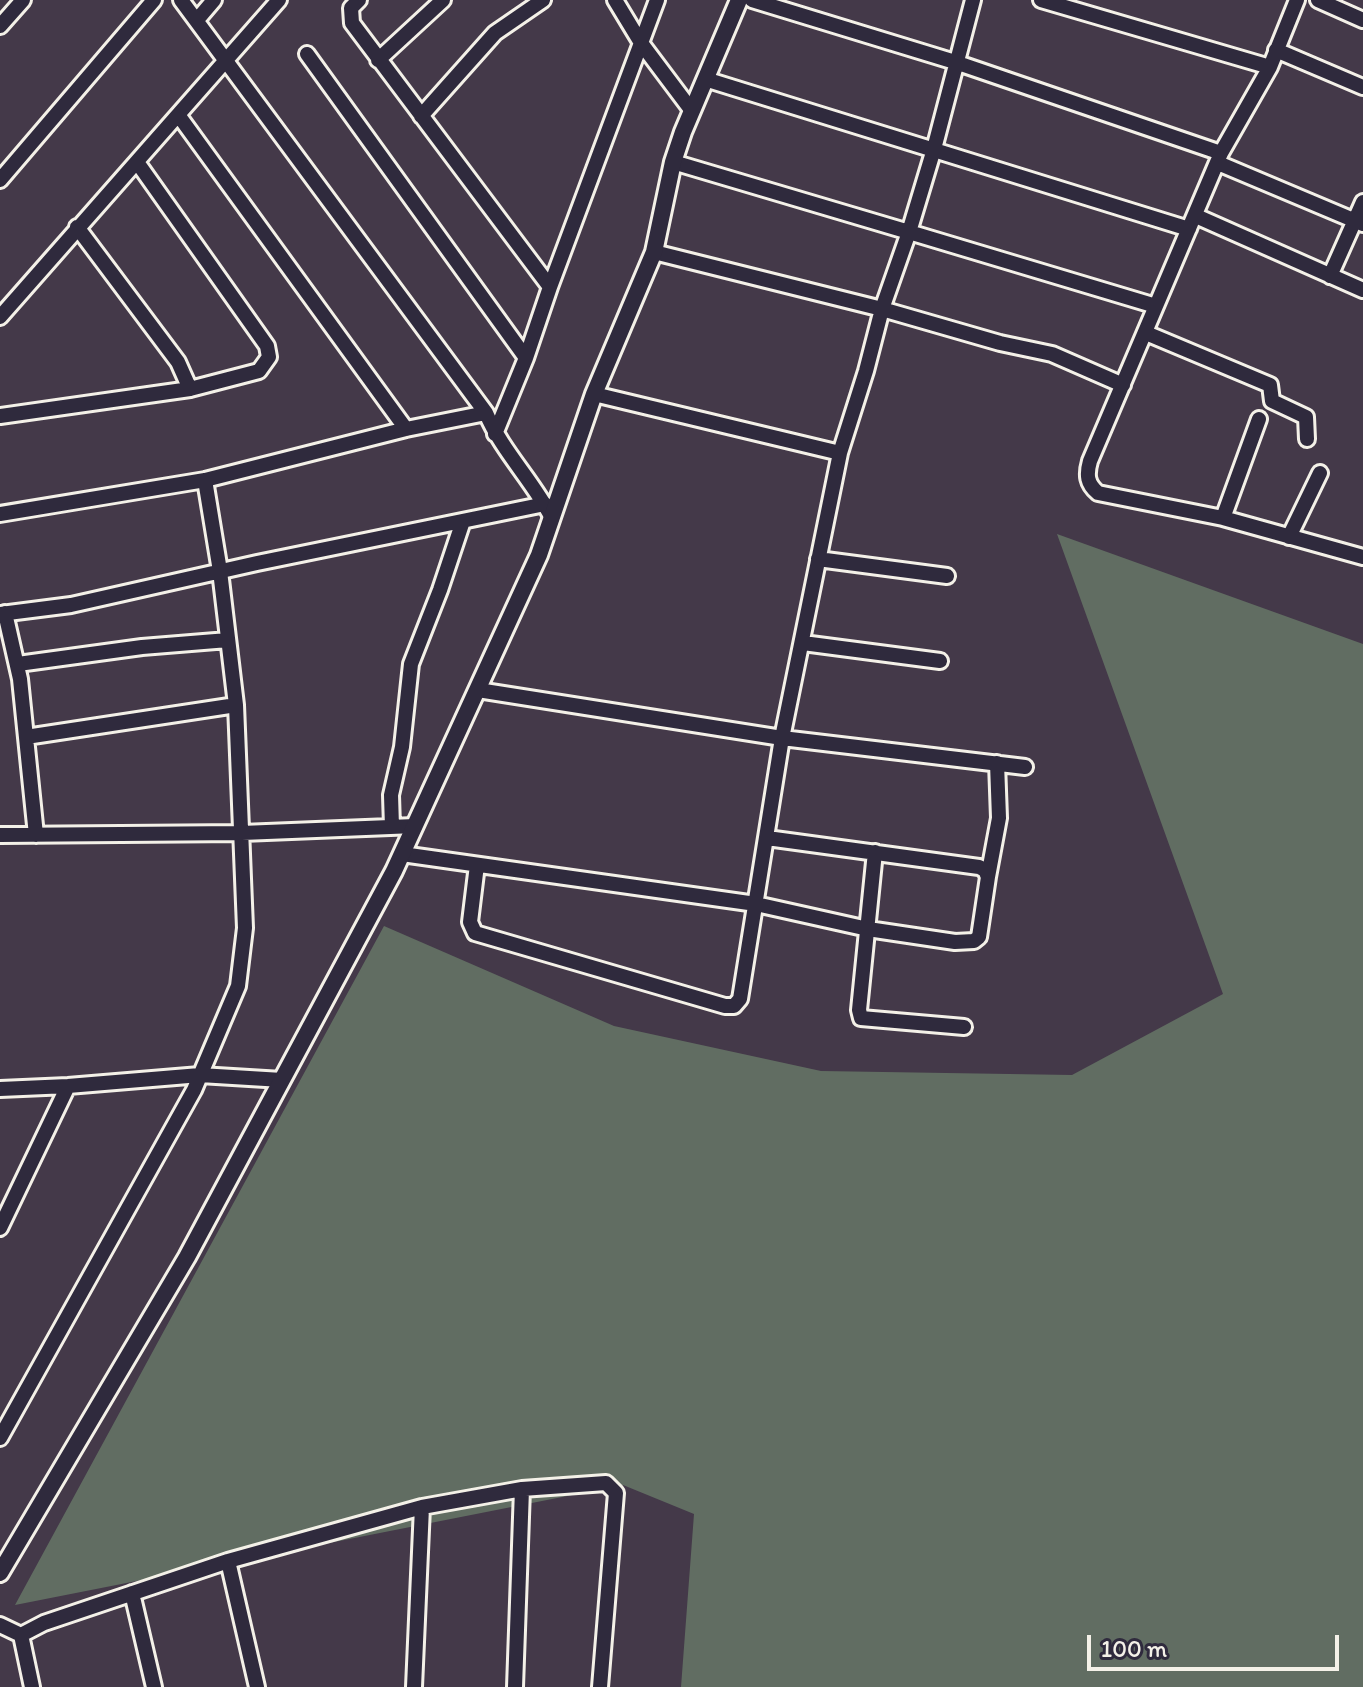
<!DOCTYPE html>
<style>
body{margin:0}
#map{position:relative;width:1363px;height:1687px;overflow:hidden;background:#443949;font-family:Itim,sans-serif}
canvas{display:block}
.scale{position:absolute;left:1087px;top:1635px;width:252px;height:36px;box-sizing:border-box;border:4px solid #f4f1e8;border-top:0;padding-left:10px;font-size:24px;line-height:28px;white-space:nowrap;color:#f4f1e8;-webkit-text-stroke:6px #2f2a3d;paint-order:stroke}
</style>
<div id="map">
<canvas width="1363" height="1687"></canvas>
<div class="scale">100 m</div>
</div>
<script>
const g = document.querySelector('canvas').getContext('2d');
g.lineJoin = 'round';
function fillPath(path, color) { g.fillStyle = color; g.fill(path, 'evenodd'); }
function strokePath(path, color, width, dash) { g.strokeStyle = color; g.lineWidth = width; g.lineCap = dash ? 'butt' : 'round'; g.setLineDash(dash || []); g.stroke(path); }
fillPath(new Path2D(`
 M 1057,534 L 1363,644 L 1363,1687 L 681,1687 L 694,1514 L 623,1485 L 15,1605 L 384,926 L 614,1026 L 821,1071 L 1072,1075 L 1223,994 Z`), '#616d62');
const minor = new Path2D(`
 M 181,0 L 486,413 C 502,451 533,481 552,518
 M 359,0 L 351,8 L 352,23 L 550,287
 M 615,0 L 641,43 L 692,111
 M 752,0 L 955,62 L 1221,153
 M 1041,0 L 1270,67
 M 1318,0 L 1363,20
 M 197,20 L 214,0
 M 0,26 L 23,0
 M 1276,50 L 1363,87
 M 307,54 L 526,358
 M 378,60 L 443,0
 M 705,79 L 1189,229
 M 179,116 L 406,429
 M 421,116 L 495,33 L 543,0
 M 673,162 L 909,232 L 934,149 L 973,0
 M 1218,163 L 1363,224
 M 0,180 L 154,0
 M 1196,216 L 1363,290
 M 77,227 L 178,362 L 190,389
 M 1330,276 L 1363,202
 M 1156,306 L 1090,461 C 1086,475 1087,484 1098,493 L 1223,518 L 1363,557
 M 0,317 L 279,0
 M 1146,333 L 1270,385 L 1272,401 L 1306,417 L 1307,439
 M 1123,385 L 1052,354 L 1000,343 L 882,309 L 909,232 L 1156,306 L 1221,153 L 1270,67 L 1297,0
 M 594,394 L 840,453
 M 0,416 L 190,389 L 259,371 L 269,357 L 267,346 L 137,162
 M 495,434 L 526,358 L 550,287 L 657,0
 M 0,514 L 205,480 L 406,429 L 486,413
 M 1223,518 L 1259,419
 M 1289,537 L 1320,473
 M 818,559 L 947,576
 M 5,613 L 20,679 L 36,835
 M 0,614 L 71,605 L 257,563 L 545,504
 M 803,643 L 940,661
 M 18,664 L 142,647 L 228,640
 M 478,690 L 782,738 L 1025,767
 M 26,737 L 236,705
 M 392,827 L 391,795 L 402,747 L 411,664 L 440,590 L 463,521
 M 0,835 L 242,833 L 415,826
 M 875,852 L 859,1010 L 861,1018 L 964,1027
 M 402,854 L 756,904 L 868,929 L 955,942 L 974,941 L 979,937 L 988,877 L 985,870 L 979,867 L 767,838
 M 477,865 L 470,922 L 475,933 L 725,1006 L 734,1006 L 740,999 L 782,738 L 840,453 L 866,371 L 882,309 L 654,252
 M 988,877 L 999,818 L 997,763
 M 0,1089 L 68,1086 L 200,1075 L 282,1080
 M 0,1228 L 68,1086
 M 0,1438 L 194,1090 L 238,986 L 245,928 L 236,705 L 220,571 L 205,480
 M 228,1561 L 257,1687
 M 132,1593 L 154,1687
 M 0,1625 L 21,1635 L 32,1687
 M 21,1635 L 44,1623 L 228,1561 L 422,1507 L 522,1489 L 606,1483 L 616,1493 L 600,1687
 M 414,1687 L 422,1507
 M 515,1687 L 522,1489`);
const tertiary = new Path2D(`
 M 0,1573 L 187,1257 L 394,871 L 539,555 L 594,394 L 654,252 L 673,162 L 683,132 L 739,0`);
strokePath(minor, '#f4f1e8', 20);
strokePath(tertiary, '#f4f1e8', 22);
strokePath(minor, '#2f2a3d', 14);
strokePath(tertiary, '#2f2a3d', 16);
</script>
